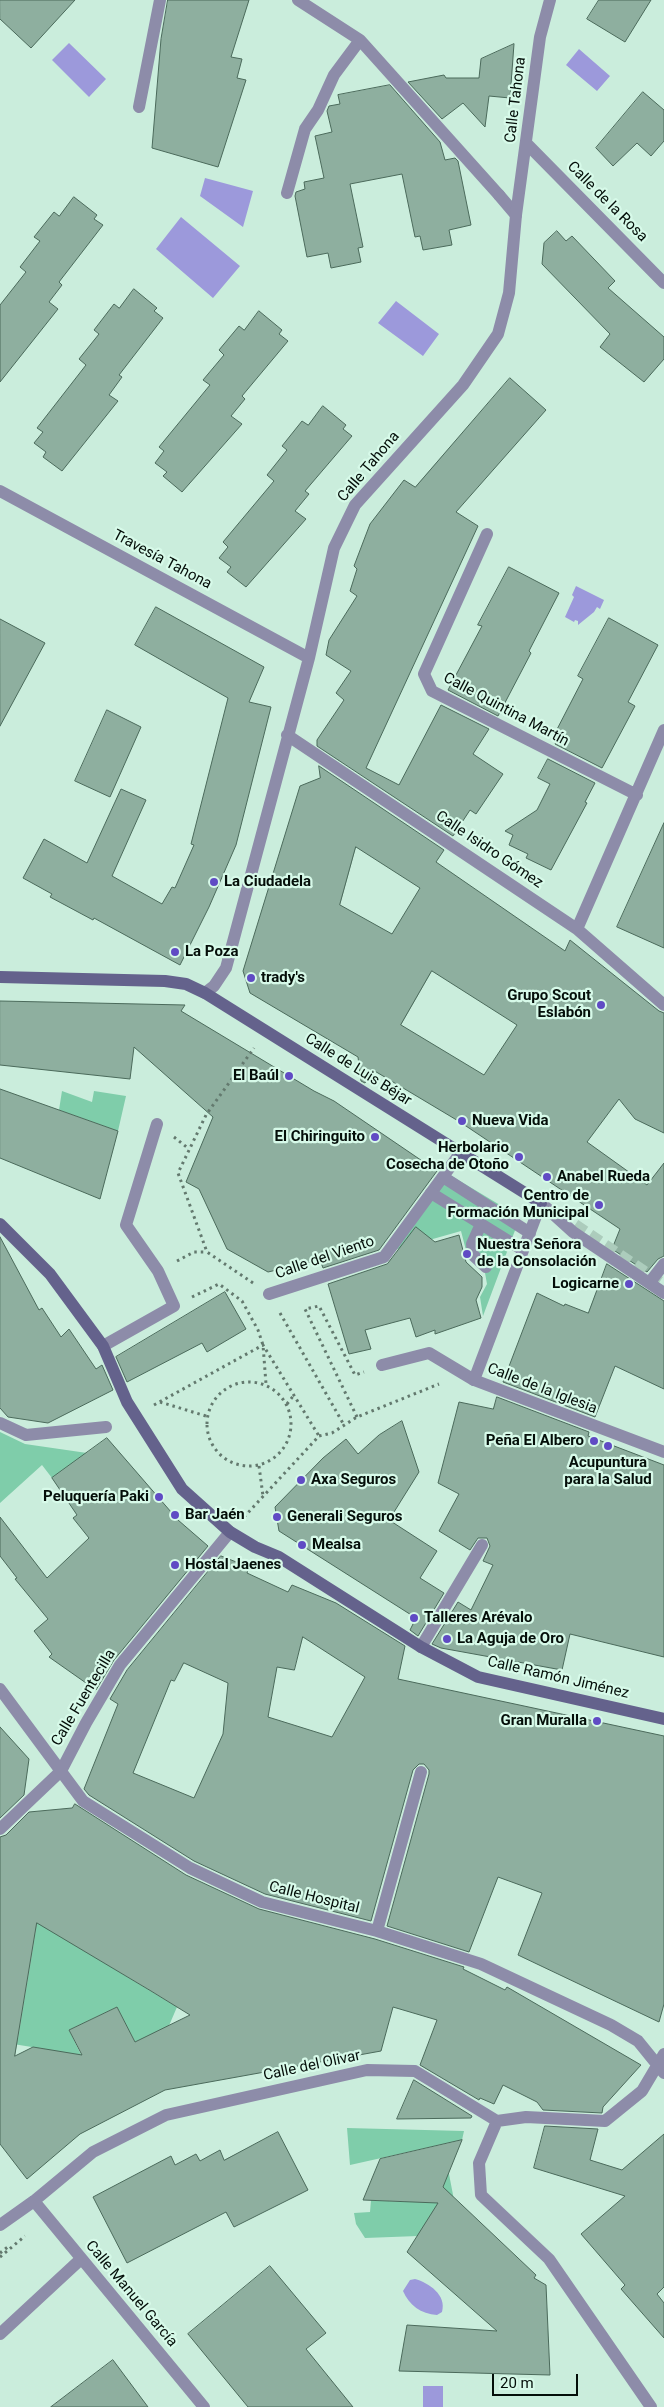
<!DOCTYPE html>
<meta charset="utf-8">
<style>
body{margin:0}
#map{position:relative;width:664px;height:2407px;overflow:hidden;background:#caeddc;font-family:Roboto,sans-serif}
canvas{display:block}
.scale{position:absolute;left:492px;top:2374px;width:86px;height:22px;box-sizing:border-box;border:2px solid #040e09;border-top:0;padding-left:6px;font-size:15px;line-height:18px;white-space:nowrap;color:#040e09;-webkit-text-stroke:4px #d7fae9;paint-order:stroke}
</style>
<div id="map">
<canvas width="664" height="2407"></canvas>
<div class="scale">20 m</div>
</div>
<script>
const g = document.querySelector('canvas').getContext('2d');
g.lineJoin = 'round';
function fillPath(path, color) { g.fillStyle = color; g.fill(path, 'evenodd'); }
function strokePath(path, color, width, dash) { g.strokeStyle = color; g.lineWidth = width; g.lineCap = dash ? 'butt' : 'round'; g.setLineDash(dash || []); g.stroke(path); }
function write(font, color, halo, rows, align = 'center') {
  g.font = font + ' Roboto,sans-serif'; g.lineWidth = 4.5; g.setLineDash([]); g.textBaseline = 'middle'; g.strokeStyle = halo; g.fillStyle = color; for (const [text, x, y, turn = 0] of rows) {
    g.save(); g.translate(x, y); g.rotate((+turn || 0) * Math.PI / 180); g.textAlign = isNaN(turn) ? turn : align; if (halo) g.strokeText(text, 0, 0); g.fillText(text, 0, 0); g.restore();
  }
}
fillPath(new Path2D(`
 M 62,1091 L 92,1102 L 94,1091 L 126,1096 L 118,1131 L 59,1110 Z
 M 450,1175 L 520,1217 L 483,1316 L 480,1297 L 487,1284 L 485,1273 L 476,1261 L 468,1258 L 461,1231 L 394,1250 Z
 M 0,1432 L 25,1444 L 87,1453 L 52,1478 L 42,1465 L 0,1503 Z
 M 34,1920 L 177,2007 L 168,2028 L 135,2042 L 117,2007 L 69,2030 L 86,2065 L 44,2049 L 7,2043 L 0,2035 L 18,2038 L 36,1929 L 31,1924 Z
 M 347,2128 L 464,2131 L 462,2140 L 350,2165 Z
 M 408,2174 L 449,2174 L 454,2200 L 418,2236 L 365,2238 L 356,2224 L 354,2213 L 370,2212 L 371,2200 L 405,2202 Z`), '#7fcdaa');
fillPath(new Path2D(`
 M 69,43 L 106,79 L 89,97 L 52,60 Z
 M 579,49 L 610,76 L 597,91 L 566,65 Z
 M 205,178 L 253,191 L 243,227 L 200,196 Z
 M 181,217 L 240,266 L 213,298 L 156,249 Z
 M 396,301 L 439,334 L 423,356 L 378,323 Z
 M 576,586 L 604,600 L 600,609 L 597,607 L 594,612 L 578,625 L 578,621 L 575,620 L 574,622 L 565,617 L 574,597 L 572,595 Z
 M 415,2279 C 429,2283 447,2295 442,2312 L 437,2315 C 421,2314 409,2305 403,2291 L 410,2280 Z
 M 423,2386 L 443,2386 L 443,2407 L 423,2407 Z`), '#9c99db');
const building = new Path2D(`
 M 0,0 L 75,0 L 31,48 L 0,19 Z
 M 168,0 L 249,0 L 231,57 L 242,59 L 237,78 L 246,80 L 218,167 L 152,148 L 161,39 Z
 M 599,0 L 651,0 L 625,42 L 587,19 Z
 M 514,44 L 510,98 L 489,96 L 485,127 L 463,103 L 442,119 L 408,82 L 444,75 L 446,78 L 479,78 L 481,59 Z
 M 390,85 L 440,142 L 445,160 L 455,158 L 458,161 L 471,225 L 449,230 L 452,245 L 423,250 L 420,236 L 415,237 L 402,174 L 350,184 L 363,247 L 358,248 L 361,262 L 331,268 L 328,253 L 307,257 L 295,196 L 296,192 L 305,189 L 304,182 L 324,178 L 315,136 L 332,132 L 327,111 L 329,106 L 340,104 L 338,95 Z
 M 643,92 L 664,110 L 664,141 L 651,156 L 637,143 L 613,166 L 596,148 Z
 M 74,197 L 97,215 L 94,219 L 103,225 L 59,282 L 62,285 L 49,302 L 58,309 L 0,382 L 0,305 L 26,272 L 20,267 L 40,241 L 34,237 L 54,212 L 59,216 Z
 M 557,231 L 566,241 L 572,236 L 615,281 L 608,288 L 664,337 L 664,359 L 644,382 L 600,347 L 610,334 L 542,264 L 544,243 Z
 M 134,289 L 157,308 L 154,311 L 163,318 L 119,375 L 122,377 L 109,395 L 118,401 L 62,471 L 43,457 L 46,452 L 34,443 L 43,432 L 37,428 L 86,365 L 79,359 L 99,334 L 94,330 L 114,304 L 119,308 Z
 M 259,311 L 282,330 L 279,334 L 288,341 L 242,396 L 245,399 L 231,416 L 242,424 L 182,492 L 163,476 L 167,472 L 155,463 L 164,451 L 159,447 L 210,385 L 203,380 L 224,355 L 219,350 L 239,326 L 244,330 Z
 M 510,378 L 546,410 L 456,512 L 478,526 L 366,768 L 399,785 L 441,705 L 489,729 L 473,754 L 503,774 L 476,814 L 470,810 L 453,836 L 317,746 L 317,740 L 344,700 L 336,693 L 351,671 L 326,655 L 329,640 L 357,596 L 350,591 L 357,569 L 354,566 L 370,524 L 404,480 L 415,487 Z
 M 323,406 L 346,425 L 343,429 L 352,436 L 305,491 L 309,494 L 295,511 L 306,519 L 246,587 L 227,572 L 231,567 L 219,558 L 228,547 L 223,542 L 274,481 L 267,475 L 287,450 L 282,446 L 302,421 L 308,425 Z
 M 509,567 L 559,593 L 529,651 L 531,653 L 498,716 L 448,690 L 482,626 L 478,625 Z
 M 156,607 L 264,667 L 249,702 L 271,707 L 236,845 L 209,907 L 180,965 L 94,918 L 93,920 L 50,897 L 52,894 L 23,878 L 44,839 L 87,863 L 121,789 L 146,800 L 112,876 L 162,904 L 172,887 L 175,888 L 194,845 L 191,844 L 228,698 L 135,645 Z
 M 609,618 L 658,645 L 628,702 L 635,706 L 602,768 L 555,744 L 558,739 L 553,737 L 583,679 L 578,676 Z
 M 0,619 L 45,643 L 0,726 Z
 M 107,710 L 141,727 L 110,797 L 75,781 Z
 M 548,759 L 595,783 L 585,802 L 587,803 L 551,870 L 526,858 L 528,854 L 509,845 L 513,835 L 505,831 L 537,810 L 550,784 L 538,778 Z
 M 319,766 L 444,850 L 436,862 L 565,951 L 570,940 L 659,1011 L 664,1013 L 664,1133 L 635,1119 L 619,1099 L 587,1142 L 647,1185 L 664,1163 L 664,1256 L 658,1259 L 647,1272 L 612,1249 L 620,1229 L 460,1122 L 373,1070 L 365,1083 L 361,1081 L 358,1057 L 250,993 L 243,971 L 300,786 L 320,778 ZM 356,847 L 420,888 L 392,934 L 340,905 ZM 432,971 L 517,1025 L 484,1075 L 401,1025 Z
 M 664,823 L 664,948 L 617,927 Z
 M 0,1001 L 185,1005 L 181,1011 L 314,1091 L 334,1101 L 437,1171 L 379,1250 L 323,1268 L 320,1260 L 268,1272 L 227,1249 L 199,1189 L 186,1182 L 213,1117 L 134,1047 L 130,1079 L 0,1065 Z
 M 0,1089 L 118,1131 L 100,1199 L 0,1158 Z
 M 416,1227 L 435,1242 L 459,1235 L 466,1262 L 482,1277 L 482,1287 L 476,1300 L 481,1318 L 435,1334 L 435,1330 L 416,1337 L 410,1318 L 365,1330 L 371,1349 L 349,1354 L 328,1284 L 387,1264 Z
 M 0,1237 L 39,1310 L 42,1308 L 61,1337 L 69,1329 L 96,1369 L 102,1365 L 113,1390 L 48,1423 L 8,1417 L 0,1408 Z
 M 607,1264 L 664,1301 L 664,1389 L 615,1366 L 595,1417 L 503,1382 L 537,1293 L 564,1306 L 565,1304 L 588,1313 Z
 M 225,1292 L 246,1329 L 207,1352 L 202,1343 L 127,1382 L 116,1357 Z
 M 497,1397 L 589,1432 L 588,1436 L 664,1465 L 664,1657 L 570,1634 L 562,1670 L 441,1648 L 432,1644 L 458,1602 L 471,1610 L 493,1565 L 483,1561 L 490,1546 L 487,1538 L 478,1538 L 470,1550 L 439,1531 L 459,1494 L 438,1483 L 459,1402 L 493,1409 Z
 M 402,1421 L 419,1472 L 389,1520 L 437,1551 L 420,1578 L 444,1593 L 418,1636 L 410,1630 L 416,1618 L 279,1531 L 275,1507 L 323,1458 L 346,1439 L 358,1454 L 379,1435 Z
 M 107,1438 L 178,1520 L 208,1546 L 114,1660 L 96,1690 L 49,1657 L 52,1654 L 34,1631 L 48,1619 L 15,1579 L 17,1578 L 0,1556 L 0,1517 L 47,1578 L 89,1538 L 73,1518 L 77,1515 L 52,1478 Z
 M 221,1556 L 249,1567 L 247,1573 L 288,1592 L 292,1585 L 336,1603 L 405,1646 L 398,1679 L 664,1736 L 664,2004 L 659,2022 L 518,1955 L 542,1893 L 498,1877 L 469,1952 L 387,1926 L 429,1774 L 429,1770 L 424,1764 L 419,1764 L 413,1770 L 371,1921 L 265,1894 L 194,1861 L 89,1795 L 84,1789 L 118,1704 L 110,1699 L 127,1670 ZM 303,1637 L 365,1677 L 332,1737 L 268,1717 L 277,1667 L 294,1670 ZM 184,1663 L 228,1683 L 223,1734 L 194,1798 L 133,1773 L 171,1680 L 174,1681 Z
 M 0,1727 L 29,1759 L 24,1795 L 0,1818 Z
 M 75,1804 L 186,1875 L 259,1909 L 375,1939 L 464,1967 L 463,1969 L 505,1990 L 507,1987 L 641,2065 L 603,2107 L 602,2113 L 543,2110 L 537,2102 L 503,2085 L 494,2104 L 480,2098 L 479,2100 L 420,2065 L 437,2020 L 393,2007 L 381,2051 L 165,2090 L 80,2134 L 27,2179 L 0,2144 L 0,1837 L 6,1835 L 29,1812 L 72,1808 ZM 37,1923 L 151,1991 L 190,2015 L 135,2042 L 117,2007 L 69,2030 L 82,2055 L 33,2047 L 15,2056 Z
 M 414,2080 L 472,2116 L 471,2118 L 397,2119 Z
 M 545,2126 L 598,2129 L 590,2160 L 622,2170 L 664,2134 L 664,2287 L 657,2294 L 664,2303 L 664,2338 L 621,2289 L 625,2285 L 581,2234 L 625,2196 L 534,2168 Z
 M 278,2132 L 308,2190 L 234,2227 L 226,2212 L 127,2263 L 93,2197 L 171,2156 L 175,2165 L 196,2154 L 200,2161 L 220,2150 L 224,2160 Z
 M 462,2140 L 443,2187 L 536,2275 L 534,2278 L 546,2285 L 550,2375 L 399,2371 L 407,2325 L 497,2331 L 407,2252 L 438,2203 L 363,2200 L 380,2159 Z
 M 270,2266 L 326,2333 L 306,2349 L 353,2407 L 248,2407 L 188,2334 Z
 M 113,2360 L 148,2407 L 51,2407 Z`);
fillPath(building, '#8eaf9f');
strokePath(building, '#4b6a5b', 1);
strokePath(new Path2D(`
 M 560,1215 L 664,1285`), '#acccbc', 12, [12, 6]);
strokePath(new Path2D(`
 M 174,1137 L 189,1149
 M 177,1261 L 194,1252 L 207,1252
 M 253,1283 L 207,1252 L 178,1173 L 206,1115 L 254,1048
 M 192,1297 L 219,1284 L 242,1301 L 258,1330 L 263,1345 L 266,1384
 M 280,1313 L 344,1425
 M207 1424a42 42 0 1 1 84 0a42 42 0 1 1-84 0Z
 M 160,1402 L 206,1416
 M 287,1404 L 294,1395
 M 154,1405 L 263,1345 L 319,1436
 M 357,1417 L 305,1309 L 319,1306 L 355,1375 L 364,1372
 M 259,1466 L 263,1496
 M 244,1517 L 319,1436 L 332,1433 L 357,1417 L 439,1384
 M 0,2253 L 9,2246
 M 0,2257 L 25,2236`), '#63796e', 3, [2.5, 4]);
strokePath(new Path2D(`
 M 499,195 L 516,215
 M 269,1294 L 384,1257 L 461,1152
 M 103,1346 L 174,1306 L 158,1271 L 126,1225 L 157,1124
 M 382,1365 L 429,1353 L 474,1380
 M 0,1423 L 26,1435 L 106,1427`), '#8d8ca9', 12);
strokePath(new Path2D(`
 M 298,0 L 360,40 L 499,195
 M 139,107 L 160,0
 M 527,144 L 664,283
 M 287,193 L 305,129 L 318,110 L 334,75 L 360,40
 M 0,491 L 309,658
 M 487,534 L 424,674 L 432,691 L 637,795
 M 287,735 L 577,929 L 664,1005
 M 577,929 L 664,730
 M 205,993 L 214,986 L 226,968 L 309,658 L 334,548 L 355,505 L 463,385 L 498,334 L 509,293 L 516,215 L 540,37 L 550,0
 M 443,1177 L 530,1233
 M 431,1193 L 523,1250
 M 481,1224 L 472,1244 L 473,1255 L 486,1267
 M 650,1282 L 664,1264
 M 664,1293 L 573,1232 L 541,1203 L 474,1380 L 664,1452
 M 421,1647 L 482,1545
 M 0,1689 L 83,1801 L 190,1868 L 262,1902 L 377,1931 L 481,1964 L 611,2025 L 638,2041 L 664,2073
 M 0,1829 L 61,1771 L 86,1723 L 120,1665 L 230,1532
 M 377,1931 L 421,1772
 M 497,2121 L 479,2163 L 481,2195 L 549,2259 L 651,2407
 M 34,2201 L 204,2407
 M 0,2225 L 34,2201 L 93,2152 L 166,2115 L 367,2070 L 415,2071 L 497,2121 L 526,2117 L 605,2121 L 642,2091 L 664,2054
 M 0,2334 L 81,2259`), '#8d8ca9', 12);
strokePath(new Path2D(`
 M 0,977 L 165,981 L 186,984 L 205,993 L 541,1203
 M 0,1224 L 50,1274 L 103,1346 L 127,1402 L 182,1489 L 230,1532 L 255,1547 L 279,1557 L 421,1647 L 478,1677 L 664,1719`), '#64628c', 12);
for (const [x, y, r, color] of [
 [214,882,5,"#604bc4"],
 [175,952,5,"#604bc4"],
 [251,978,5,"#604bc4"],
 [601,1005,5,"#604bc4"],
 [289,1076,5,"#604bc4"],
 [462,1121,5,"#604bc4"],
 [375,1137,5,"#604bc4"],
 [519,1157,5,"#604bc4"],
 [547,1177,5,"#604bc4"],
 [599,1205,5,"#604bc4"],
 [467,1254,5,"#604bc4"],
 [629,1284,5,"#604bc4"],
 [594,1441,5,"#604bc4"],
 [608,1446,5,"#604bc4"],
 [301,1480,5,"#604bc4"],
 [159,1497,5,"#604bc4"],
 [175,1515,5,"#604bc4"],
 [277,1517,5,"#604bc4"],
 [302,1545,5,"#604bc4"],
 [175,1565,5,"#604bc4"],
 [414,1618,5,"#604bc4"],
 [447,1639,5,"#604bc4"],
 [597,1721,5,"#604bc4"]
]) { const dot = new Path2D(); dot.arc(x, y, r, 0, 2 * Math.PI); g.fillStyle = color; g.fill(dot); strokePath(dot, '#d7fae9', 2); }
write('15px', '#040e09', '#d7fae9', [
 ["Calle Tahona",516,100,-83],
 ["Calle de la Rosa",607,202,45],
 ["Calle Tahona",369,467,-50],
 ["Travesía Tahona",162,560,28],
 ["Calle Quintina Martín",506,710,28],
 ["Calle Isidro Gómez",489,850,34],
 ["Calle de Luis Béjar",358,1070,32],
 ["Calle del Viento",325,1258,-19],
 ["Calle de la Iglesia",542,1389,21],
 ["Calle Ramón Jiménez",558,1678,13],
 ["Calle Fuentecilla",84,1698,-59],
 ["Calle Hospital",314,1898,14],
 ["Calle del Olivar",312,2066,-12],
 ["Calle Manuel García",131,2294,50]
]);
write('bold 15px', '#040e09', '#d7fae9', [
 ["La Ciudadela",224,882],
 ["La Poza",185,952],
 ["trady's",261,978],
 ["Grupo Scout",591,996,"right"],
 ["Eslabón",591,1013,"right"],
 ["El Baúl",279,1076,"right"],
 ["Nueva Vida",472,1121],
 ["El Chiringuito",365,1137,"right"],
 ["Herbolario",509,1148,"right"],
 ["Cosecha de Otoño",509,1165,"right"],
 ["Anabel Rueda",557,1177],
 ["Centro de",589,1196,"right"],
 ["Formación Municipal",589,1213,"right"],
 ["Nuestra Señora",477,1245],
 ["de la Consolación",477,1262],
 ["Logicarne",619,1284,"right"],
 ["Peña El Albero",584,1441,"right"],
 ["Acupuntura",608,1463,"center"],
 ["para la Salud",608,1480,"center"],
 ["Axa Seguros",311,1480],
 ["Peluquería Paki",149,1497,"right"],
 ["Bar Jaén",185,1515],
 ["Generali Seguros",287,1517],
 ["Mealsa",312,1545],
 ["Hostal Jaenes",185,1565],
 ["Talleres Arévalo",424,1618],
 ["La Aguja de Oro",457,1639],
 ["Gran Muralla",587,1721,"right"]
], 'left');
</script>
